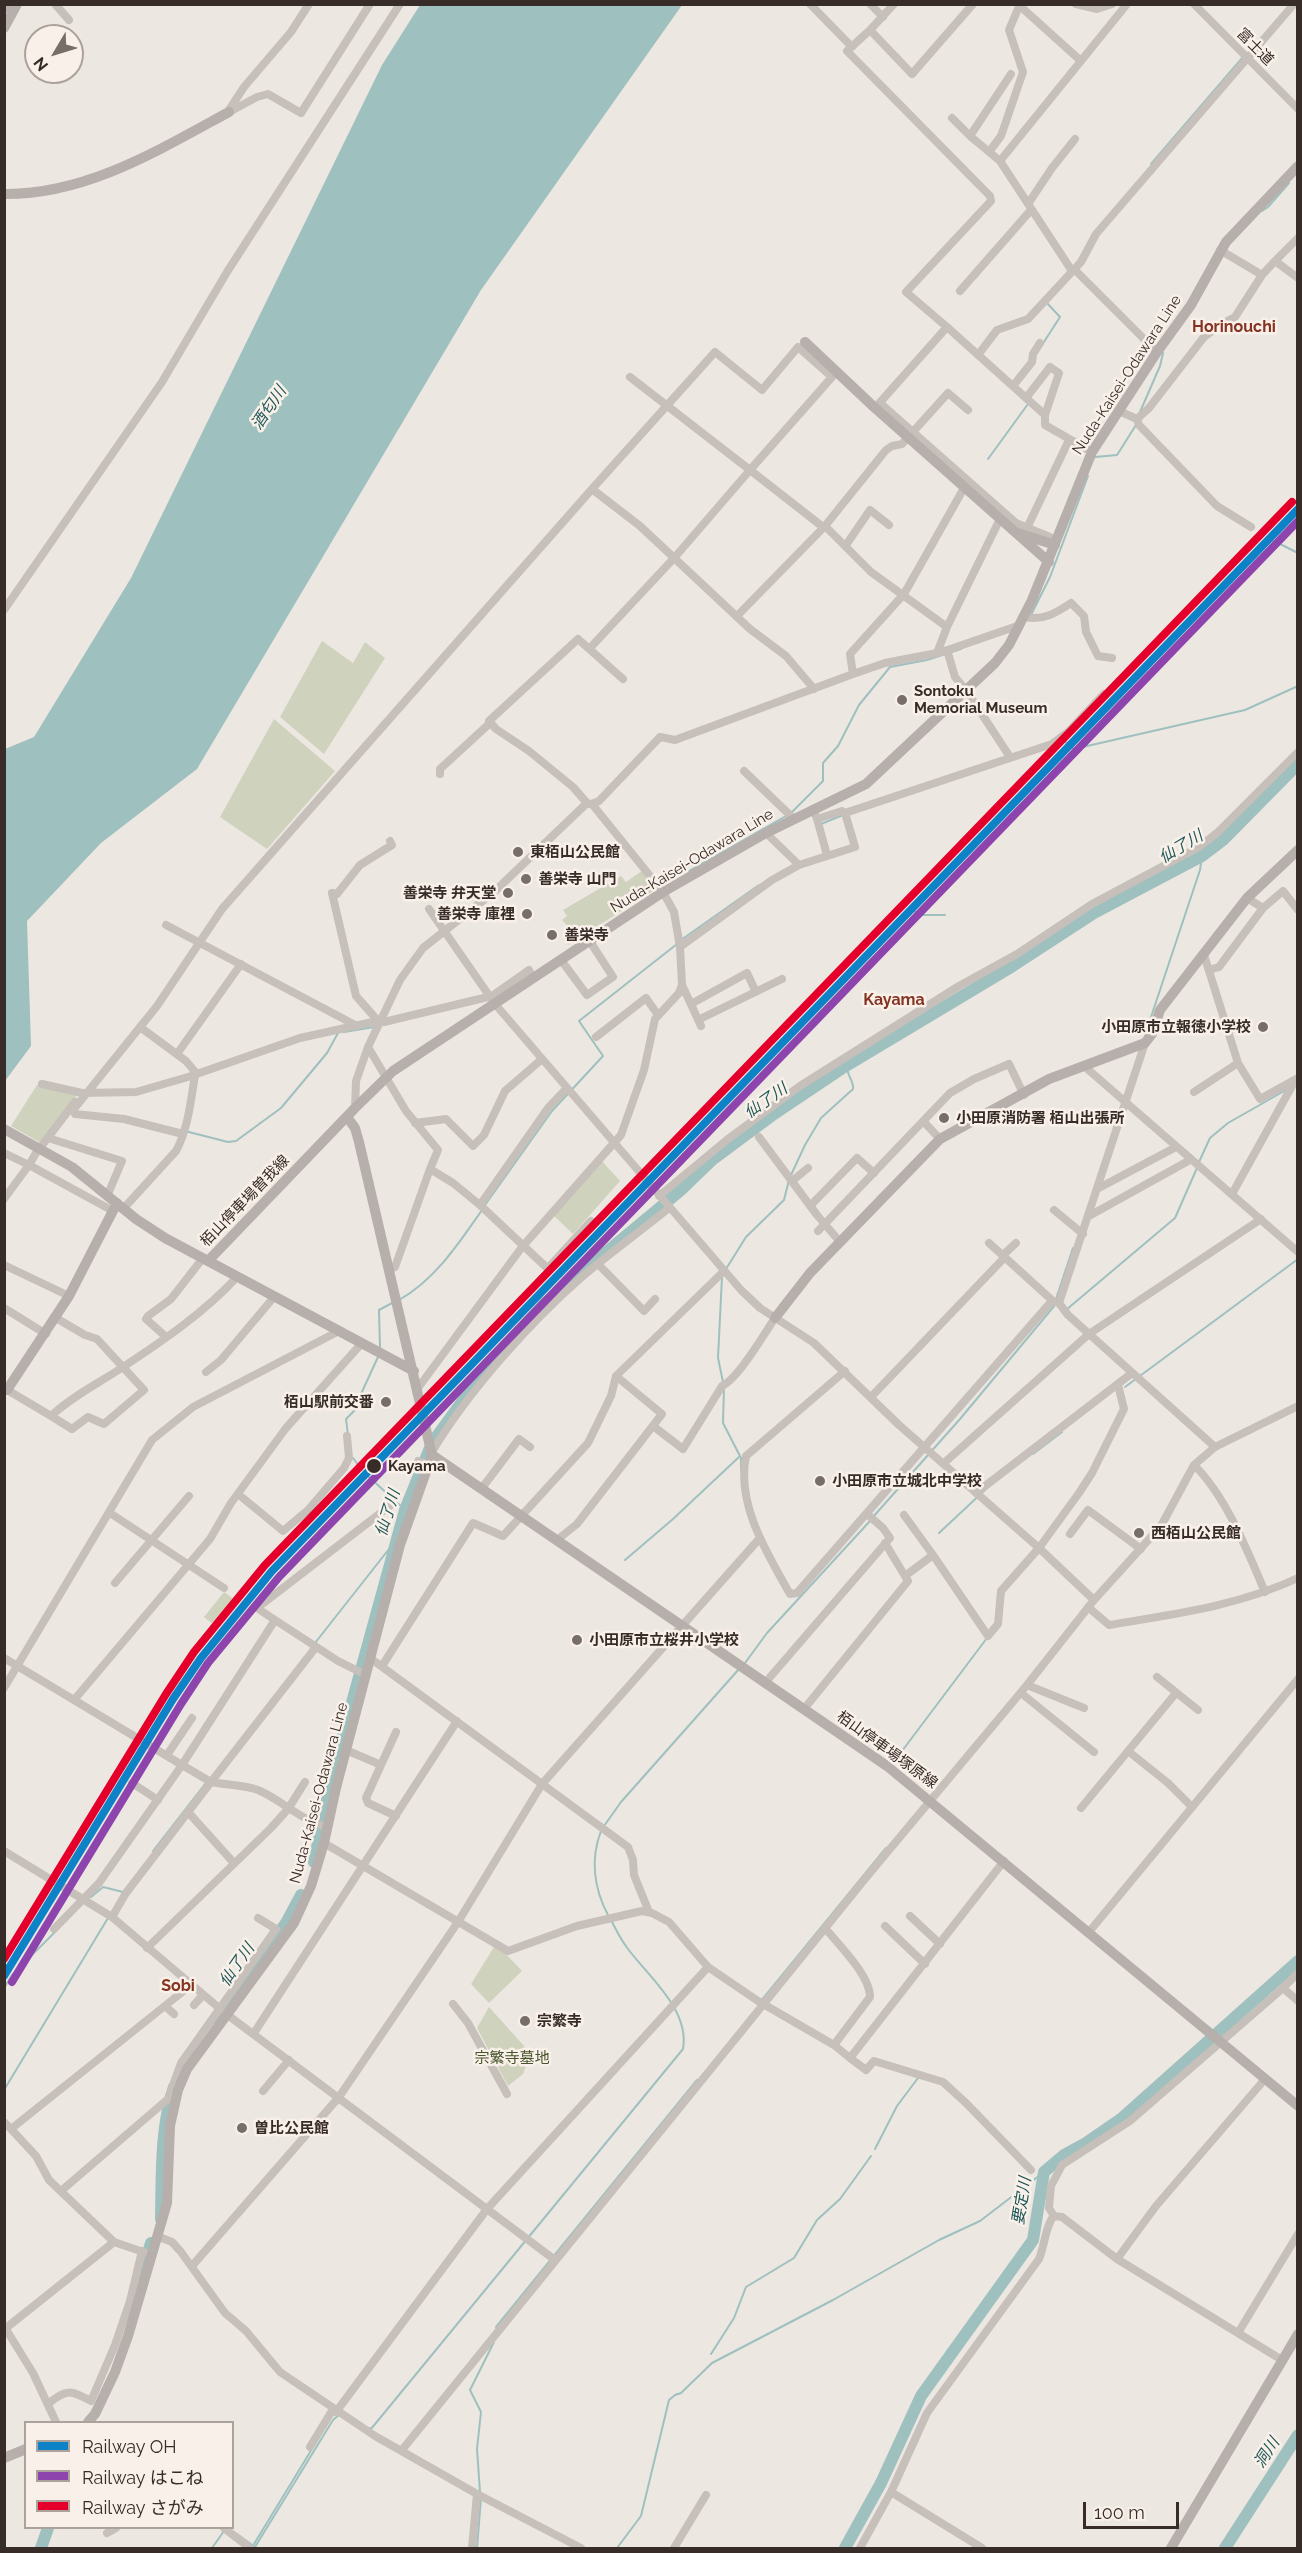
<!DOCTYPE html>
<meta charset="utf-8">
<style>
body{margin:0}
#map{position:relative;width:1302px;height:2553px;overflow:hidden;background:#ede7e2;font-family:Raleway,"Noto Sans JP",sans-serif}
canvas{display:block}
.frame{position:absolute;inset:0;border:6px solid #372c28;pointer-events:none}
.legend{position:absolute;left:24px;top:2421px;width:210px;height:108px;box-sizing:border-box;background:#f9f1e9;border:2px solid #aba29c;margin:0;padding:8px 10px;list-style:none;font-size:18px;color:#372c28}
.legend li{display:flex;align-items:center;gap:12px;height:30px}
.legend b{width:30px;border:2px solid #aba29c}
.north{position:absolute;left:24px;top:24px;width:60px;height:60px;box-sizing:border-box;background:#f9f1e9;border:2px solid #aba29c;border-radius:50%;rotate:232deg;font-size:16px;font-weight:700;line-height:24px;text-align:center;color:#372c28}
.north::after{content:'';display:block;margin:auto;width:21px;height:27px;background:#776d69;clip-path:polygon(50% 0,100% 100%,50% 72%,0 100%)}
.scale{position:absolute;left:1083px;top:2502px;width:96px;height:27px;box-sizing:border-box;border:3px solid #372c28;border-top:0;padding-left:8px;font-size:18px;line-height:21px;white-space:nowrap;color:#372c28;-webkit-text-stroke:4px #f9f1e9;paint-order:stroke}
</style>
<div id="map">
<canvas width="1302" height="2553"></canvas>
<div class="frame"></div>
<ul class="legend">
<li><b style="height:8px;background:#0d82c7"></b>Railway OH</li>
<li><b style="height:8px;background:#8e44ad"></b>Railway はこね</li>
<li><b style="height:8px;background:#e4002b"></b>Railway さがみ</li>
</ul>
<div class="north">N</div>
<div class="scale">100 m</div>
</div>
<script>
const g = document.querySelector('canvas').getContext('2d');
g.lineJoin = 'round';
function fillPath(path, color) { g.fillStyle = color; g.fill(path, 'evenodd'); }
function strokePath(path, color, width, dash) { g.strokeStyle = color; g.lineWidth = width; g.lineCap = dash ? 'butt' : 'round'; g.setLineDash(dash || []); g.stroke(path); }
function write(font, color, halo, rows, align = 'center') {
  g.font = font + ' Raleway,"Noto Sans JP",sans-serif'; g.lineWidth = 5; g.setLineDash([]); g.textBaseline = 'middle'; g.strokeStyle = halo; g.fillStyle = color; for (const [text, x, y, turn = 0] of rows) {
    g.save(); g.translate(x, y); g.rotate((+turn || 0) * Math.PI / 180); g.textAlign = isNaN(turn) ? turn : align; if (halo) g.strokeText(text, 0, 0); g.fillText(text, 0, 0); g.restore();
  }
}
fillPath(new Path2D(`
 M 322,641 L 353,663 L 365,642 L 385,658 L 324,754 L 280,717 Z
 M 274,719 L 335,771 L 267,849 L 220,817 Z
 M 642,871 L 656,889 L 568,945 L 563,938 L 572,931 L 562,920 L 567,916 L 563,910 L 621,876 L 626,882 Z
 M 37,1085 L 78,1094 L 41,1143 L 11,1126 Z
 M 601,1160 L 620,1181 L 573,1234 L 553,1215 Z
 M 224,1592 L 234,1599 L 214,1625 L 204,1617 Z
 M 494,1947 L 503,1951 L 522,1971 L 489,2003 L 471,1984 Z
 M 489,2007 L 533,2056 L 528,2060 L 523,2074 L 508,2086 L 477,2028 Z`), '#cfd2bc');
fillPath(new Path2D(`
 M 420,5 L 682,5 L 481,290 L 197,769 L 101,843 L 27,921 L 31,1046 L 5,1081 L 5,749 L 34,737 L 131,578 L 382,65 Z`), '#9ec0be');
strokePath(new Path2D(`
 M 1151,164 L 1243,57
 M 1262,211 L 1268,207 L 1289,183
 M 1042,345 L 1060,317 L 1046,302
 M 1140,412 L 1160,366 L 1163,353
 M 1095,457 L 1117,455 L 1136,425
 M 988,459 L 1028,404
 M 1272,540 L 1298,553
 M 1031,615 L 1050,577 L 1088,476
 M 1062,739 L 1074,749 L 1245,710 L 1298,686
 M 791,813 L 823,781 L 823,763 L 838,746 L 859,705 L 890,667 L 927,660 L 961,649
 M 821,824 L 843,815
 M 689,871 L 786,816
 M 912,909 L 919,915 L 945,915
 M 681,940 L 759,885
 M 344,1032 L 374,1027
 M 1145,1035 L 1200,870 L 1202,856
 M 185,1131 L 228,1142 L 236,1141 L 281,1108 L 327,1053 L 338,1033
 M 1199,1162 L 1210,1138 L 1228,1123 L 1286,1090
 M 791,1175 L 805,1145 L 821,1118 L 853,1089 C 854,1080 846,1075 847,1065
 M 485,1205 L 552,1111 L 603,1056 L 579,1021 L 677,944
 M 726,1269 L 746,1237 L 784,1200 L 789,1180
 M 722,1277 L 718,1358 L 723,1382
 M 1056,1299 L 1073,1248
 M 399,1300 C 435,1280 459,1243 482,1210
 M 1066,1310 L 1175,1218 L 1197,1168
 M 380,1348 L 379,1310 L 394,1302
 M 724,1387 L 723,1423 L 741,1458 L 741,1470
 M 1125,1387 L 1298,1259
 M 348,1435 L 346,1419 L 363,1402 L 361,1394 L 378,1357
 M 1033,1454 L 1062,1432
 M 353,1458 L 362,1470
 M 368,1476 L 405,1510
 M 873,1517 L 960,1419 L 1055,1305
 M 939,1533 L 985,1490
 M 625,1560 L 673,1519 L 739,1457
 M 315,1643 L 389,1549 L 394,1548
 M 745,1663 L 767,1633 L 870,1521
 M 893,1763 L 987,1638
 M 604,1826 L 621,1802 L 739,1669
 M 601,1831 C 590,1859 594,1889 608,1915
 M 153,1851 L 205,1784
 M 91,1897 L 103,1887 L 123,1892
 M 4,1988 L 12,1975 L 57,1930
 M 761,2001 L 886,1848
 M 4,2090 L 108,1918
 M 875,2149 L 897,2106 L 918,2078
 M 497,2330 L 496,2327 L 697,2080
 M 711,2354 L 734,2318 L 746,2287 L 794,2258 L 817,2220 L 840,2199 L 871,2156
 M 370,2428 L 371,2429 L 683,2049 C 690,2010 649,1977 628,1949 C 621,1940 616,1930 611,1920
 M 480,2492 L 477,2449 L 481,2412 L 470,2390 L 494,2342
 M 237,2534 L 255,2547 L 333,2420 L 340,2414
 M 254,2544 L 312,2449
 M 212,2548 L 224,2531
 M 477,2548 L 481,2498
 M 617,2548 L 641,2516 L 669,2400 L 675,2395 L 681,2393 L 712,2363 L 833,2300 L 939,2240 L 980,2221 L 1044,2172`), '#9ec0be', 2);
strokePath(new Path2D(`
 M 314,1862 L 332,1775 L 405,1510 L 432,1443 L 494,1358 L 545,1303 L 681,1190 L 712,1160 L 774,1114 L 844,1067 L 1011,967 L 1094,913 L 1202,856 L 1223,840 L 1298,764
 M 216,2019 L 286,1923 L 301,1895
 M 161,2219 C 162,2175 160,2129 174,2087
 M 138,2287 L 151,2243
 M 41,2548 L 48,2528
 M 845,2548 L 881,2483 L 921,2396 L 1033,2240 L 1044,2172 L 1064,2155 L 1086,2143 L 1121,2119 L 1298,1961
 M 1225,2548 L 1298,2435`), '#9ec0be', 12);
strokePath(new Path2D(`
 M 55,4 L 69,20
 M 810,4 L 852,47
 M 870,4 L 883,17
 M 894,4 L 870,30 L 847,51 L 990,196 L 991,201 L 906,292 L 947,327
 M 1076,4 L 1097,9 L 1112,4
 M 1194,4 L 1298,109
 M 1020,6 L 1081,61
 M 870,30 L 912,74 L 973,4
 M 229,110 L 244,87 L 291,32 L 309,4
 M 229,112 L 257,97 L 268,94 L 301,113 L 370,4
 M 952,118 L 970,136 L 1000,161
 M 970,136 L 1011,74
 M 989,152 L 1001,136 L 1023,72 L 1009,30 L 1020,4
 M 1028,204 L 1052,168 L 1075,139
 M 1220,250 L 1262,275 L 1275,261 L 1298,278
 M 1275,261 L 1298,238
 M 1074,269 L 1157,352
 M 1072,271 L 1000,161 L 1127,4
 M 960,291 L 1031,210
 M 978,355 L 997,330 L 1028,319 L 1081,262 L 1096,234 L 1294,4
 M 1013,386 L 1032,362 L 1033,354 L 1040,343
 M 1026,398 L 1050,367 L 1059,373 L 1045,415
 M 880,403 L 1016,523 L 1057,540
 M 875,408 L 947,327 L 1045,415 L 1045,425 L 1092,452
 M 1119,411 L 1137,419 L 1139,425 L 1217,506 L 1251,527
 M 1137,419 L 1149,408 L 1204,337 L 1220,325 L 1235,317 L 1262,275
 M 825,526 L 871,572 L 947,627
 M 1027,528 L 1069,440
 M 846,545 L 870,510 L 889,525
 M 4,610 L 162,382 L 227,272 L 400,4
 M 737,616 L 825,526 L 886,450 L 892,446 L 902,444 L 948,393 L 968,410
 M 1025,617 C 1043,621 1056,613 1071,603 L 1084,616 L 1086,632 L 1098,656 L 1112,658
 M 590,648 L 675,557 L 750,470 L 630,377
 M 947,650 L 955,677 L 966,690 L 1010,757
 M 942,652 L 1020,625
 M 853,674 L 885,663 L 937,653 L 947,627 L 1000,519
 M 814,689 L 786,656 L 750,629 L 640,526 L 592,489 L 715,352 L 762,390 L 798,347 L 832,377 L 750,470 L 823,527
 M 744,771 L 794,819
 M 440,774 L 440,769 L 489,724
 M 591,804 L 587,803 L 573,787 L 529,751 L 496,729 L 489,721 L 578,639 L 623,679
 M 813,809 L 817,819 L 842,811 L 845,813 L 1052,744 L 1068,732 L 1104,694
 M 817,819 L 827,855
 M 766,833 L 799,865
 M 1247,898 L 1263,908
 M 429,909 L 495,1004 L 741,1290 L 760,1308 L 814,1343 L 899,1425 L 1039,1548 L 1094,1600
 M 166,925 L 357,1026
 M 680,947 L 772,880 L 799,865 L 855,847 L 845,813
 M 1204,955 L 1238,1063 L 1260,1099 L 1298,1078
 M 561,960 L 587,995 L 613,977 L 589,940
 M 1209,970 L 1219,967 L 1263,908 L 1283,891 L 1298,910
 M 682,985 L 701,1026
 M 691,1004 L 747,973 L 756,992
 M 698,1020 L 782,979
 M 379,1022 L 356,996 L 332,893 L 337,894 L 360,865 L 392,845 L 390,841
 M 140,1027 L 186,1061 L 197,1074
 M 596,1037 L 646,998 L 658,1015
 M 1145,1043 L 1059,1303 L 1068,1315 L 1215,1447
 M 177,1054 L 241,964
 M 1084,1066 L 1298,1252
 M 42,1084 L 82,1093 L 136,1092 L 188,1077 L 300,1038 L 377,1021 L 384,1022 L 492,996 L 529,970 L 533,978
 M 566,1089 L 548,1108 L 480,1205 L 546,1267 L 550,1266 L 591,1221
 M 1194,1092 L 1238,1063
 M 355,1108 L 356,1081 L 368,1047
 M 924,1122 L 940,1139
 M 415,1123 L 446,1119 L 473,1146 L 484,1135 L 505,1091 L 542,1059
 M 183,1134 L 124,1119 L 75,1114 L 74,1109 L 157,1006 L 222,909 L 592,489
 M 759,1137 L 817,1215 L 840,1242
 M 48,1138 L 122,1161 L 108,1194
 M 43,1144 L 75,1102
 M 4,1153 L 29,1165 L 36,1153
 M 430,1169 L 438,1150 L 406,1111 L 368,1047 L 400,980 L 423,948 L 495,891 L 587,803
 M 792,1181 L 808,1168
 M 1097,1189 L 1176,1147
 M 1232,1194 L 1292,1086 L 1291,1082
 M 659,1196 L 728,1139 L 800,1086 L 959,986 L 1017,954 L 1092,904 L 1199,847 L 1217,833 L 1298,752
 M 4,1199 L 29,1165 L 113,1211
 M 810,1206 L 857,1158 L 874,1173
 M 124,1208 L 176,1151 C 188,1130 191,1099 195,1075
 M 1054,1210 L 1083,1234
 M 1089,1216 L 1190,1160
 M 818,1231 L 950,1093 L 974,1079 L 1009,1064 L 1024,1095
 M 989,1243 L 1054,1302
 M 1003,1255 L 1016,1243
 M 598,1264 L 644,1311 L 655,1299
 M 4,1265 L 69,1296
 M 390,1269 L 395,1267 L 430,1169 L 453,1183 L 480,1205
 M 4,1308 L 46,1334
 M 165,1336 L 146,1319 L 148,1316 L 171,1299 L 203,1258
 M 361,1344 L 286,1428 L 231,1503 L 210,1539 L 74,1700 L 182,1765 L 275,1620 L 338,1661 L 366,1675
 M 845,1371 L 746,1456 C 736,1504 767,1553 790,1594 L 797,1593 L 1051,1302
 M 206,1372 L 221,1360 L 274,1297
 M 4,1388 L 51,1416 C 71,1397 97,1384 120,1369 C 161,1342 204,1313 237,1277
 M 418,1388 L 522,1247 L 621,1135 L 644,1070 L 655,1019 L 679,993 L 682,985 L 680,947 L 674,912 L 663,892 L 592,804 L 599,801 L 660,737 L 675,740 L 853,674 L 850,654 L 904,594 L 964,488
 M 871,1397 L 1005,1257
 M 51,1416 L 72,1429 L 88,1417 L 104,1424 L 144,1390 L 97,1339 L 85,1335 L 56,1318
 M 653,1426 L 683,1449 L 722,1386 C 738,1379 764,1334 775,1318
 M 432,1452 C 467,1393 531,1321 583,1276 C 611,1252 641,1231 669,1208
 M 418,1461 L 428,1465
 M 944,1463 L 1089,1334 L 1261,1219
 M 1194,1465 C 1226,1496 1248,1552 1265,1592
 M 482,1488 L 519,1439 L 530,1447
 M 976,1493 L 1132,1373
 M 238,1494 L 283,1531 L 308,1510 L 344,1468 L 349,1458 L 347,1436
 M 110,1513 L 224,1588
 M 904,1515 L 933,1555 L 905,1576
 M 1070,1534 L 1088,1510 L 1141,1549
 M 557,1540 L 577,1524 L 662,1414 L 616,1376
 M 933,1555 L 988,1636 L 998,1624 L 1001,1591 L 1039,1548 L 1079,1493 L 1092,1473 L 1124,1409 L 1118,1385
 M 115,1583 L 189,1496
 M 1088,1607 L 1109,1625 C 1174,1614 1238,1606 1298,1578
 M 275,1620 L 257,1608 L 391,1505
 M 4,1658 L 74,1700
 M 370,1658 L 628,1847 L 633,1860 L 634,1875 L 649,1912
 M 382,1666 L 473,1523 L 503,1536 L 588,1443 L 611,1396 L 616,1376 L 724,1271
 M 1157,1677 L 1198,1710
 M 765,1683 L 890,1538 L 883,1528 L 867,1514
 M 1027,1685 L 1084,1708
 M 4,1688 L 152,1440 L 193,1407 L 339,1331
 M 1021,1693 L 1094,1752
 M 804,1709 L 908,1581 L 885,1543
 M 346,1750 L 381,1765
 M 1128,1751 L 1168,1783 L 1192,1807
 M 167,1755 L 192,1718
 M 132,1783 L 158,1800
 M 1081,1808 L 1176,1693
 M 188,1812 L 233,1862
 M 396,1816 L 368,1803 L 366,1798 L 396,1732
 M 324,1843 L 508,1951 L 577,1926 L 642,1911 L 652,1913 L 669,1922 L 708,1967 L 758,2001 L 834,2045 L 870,1997 C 870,1975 838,1944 825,1928
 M 4,1851 L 112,1917 L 225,2013 L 555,2260
 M 910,1916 L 940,1944
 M 112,1917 L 126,1893 L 211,1782 C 226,1785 244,1785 258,1790 C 282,1800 301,1821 328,1827
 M 885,1926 L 925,1964
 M 54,1929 L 99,1883 L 182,1765 L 211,1782 L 316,1647
 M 1089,1932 L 1298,1679
 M 147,1948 L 271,1828 L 288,1809 L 305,1782
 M 1283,1988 L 1298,1973
 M 453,2004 L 468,2023 L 507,2094
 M 194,2005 L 203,1995
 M 165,2006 L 174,2014
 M 254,2033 L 457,1721
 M 834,2045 L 850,2058 L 1004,1861
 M 850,2058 L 866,2070 L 874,2061 L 943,2082 L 966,2103 L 1031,2170
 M 263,2091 L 289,2060
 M 4,2122 L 11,2129
 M 61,2191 L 168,2099 L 181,2063 L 276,1929 L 258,1918
 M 1054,2216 L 1049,2208 L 1051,2186 L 1062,2165 L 1130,2121 L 1283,1988 L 1298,2001
 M 1054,2216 L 1062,2217 L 1117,2259 L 1282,2360
 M 157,2236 L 172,2242 L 181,2252 L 225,2313 L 246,2331 L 280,2372 L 375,2436 L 477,2494 L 472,2548
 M 152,2255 L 114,2242 L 49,2180 L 36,2156 L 11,2129 L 191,1985
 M 1117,2259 L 1156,2206 L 1265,2079
 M 192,2266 L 339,2097 L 458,1922 L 542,1784 L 759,1539
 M 4,2326 L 33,2373 L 56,2422
 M 6,2328 L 114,2242
 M 1238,2333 L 1298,2234
 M 49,2403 C 67,2389 70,2390 91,2401 L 115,2345 L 130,2301 L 142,2251
 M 336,2412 L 487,2209 L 708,1967
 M 310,2447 L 333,2409
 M 402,2450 L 869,1874 L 1027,1685 L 1094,1600 L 1161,1526 L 1194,1465 L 1215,1447 L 1298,1406
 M 891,2492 L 982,2548
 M 477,2494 L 581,2548
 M 224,2528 L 250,2548
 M 107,2533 L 116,2528
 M 674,2548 L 706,2495
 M 860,2548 L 891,2492 L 927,2413 L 1039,2259 C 1044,2248 1046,2224 1054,2216`), '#c6bfba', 8);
strokePath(new Path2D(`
 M 4,8 L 6,4
 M 4,28 L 17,4
 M 4,194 C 86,195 159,150 229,112
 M 805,342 L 875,408 L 1049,562
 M 1018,533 L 1055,545
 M 4,1129 L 72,1167 L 136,1219 L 165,1238 L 414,1371
 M 208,1261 L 355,1108 L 393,1071 L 663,892 L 766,833 L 866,784 L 995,663 L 1009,645 L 1032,600 L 1092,452 L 1157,352 L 1191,305 L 1226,242 L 1298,166
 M 775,1318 L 810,1273 L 940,1139 L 1049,1079 L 1145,1043 L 1152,1034 L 1160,1010 L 1247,898 L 1298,850
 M 7,1390 L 69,1296 L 117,1203
 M 432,1455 L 887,1766 L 1298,2106
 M 88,2422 L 95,2414 L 115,2372 L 128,2336 L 167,2203 L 170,2126 L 178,2090 L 187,2069 L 294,1923 L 311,1886 L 324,1843 L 336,1788 L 400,1545 L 432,1455 L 359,1142 L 355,1128 L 347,1117
 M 4,2458 L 26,2449
 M 1171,2548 L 1298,2334`), '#b7afab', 10);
strokePath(new Path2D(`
 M 4,1976 L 173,1699 L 201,1658 L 272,1571 L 1298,509`), '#0d82c7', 8);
strokePath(new Path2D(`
 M 12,1982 L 181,1704 L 208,1663 L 279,1577 L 1298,521`), '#8e44ad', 8);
strokePath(new Path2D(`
 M 4,1959 L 166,1694 L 194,1652 L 265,1565 L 1292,502`), '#e4002b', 8);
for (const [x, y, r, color] of [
 [902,700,6,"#776d69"],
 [518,852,6,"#776d69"],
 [526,879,6,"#776d69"],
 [508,893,6,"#776d69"],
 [527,914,6,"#776d69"],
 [552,935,6,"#776d69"],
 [1263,1027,6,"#776d69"],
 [944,1118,6,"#776d69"],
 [386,1402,6,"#776d69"],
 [374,1466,8,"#372c28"],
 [820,1481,6,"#776d69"],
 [1139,1533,6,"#776d69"],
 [577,1640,6,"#776d69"],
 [525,2021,6,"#776d69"],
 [242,2128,6,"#776d69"]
]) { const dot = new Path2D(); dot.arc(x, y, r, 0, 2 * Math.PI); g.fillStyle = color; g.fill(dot); strokePath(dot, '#f9f1e9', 2); }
write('15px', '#372c28', '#f9f1e9', [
 ["富士道",1255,47,45],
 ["Nuda-Kaisei-Odawara Line",1127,375,-57],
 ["Nuda-Kaisei-Odawara Line",692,861,-31],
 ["栢山停車場曽我線",245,1201,-46],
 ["栢山停車場塚原線",887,1750,36],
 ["Nuda-Kaisei-Odawara Line",319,1793,-75]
]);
write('bold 15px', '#372c28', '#f9f1e9', [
 ["Sontoku",914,691],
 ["Memorial Museum",914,708],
 ["東栢山公民館",530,852],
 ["善栄寺 山門",538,879],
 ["善栄寺 弁天堂",496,893,"right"],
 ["善栄寺 庫裡",515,914,"right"],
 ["善栄寺",564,935],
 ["小田原市立報徳小学校",1251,1027,"right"],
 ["小田原消防署 栢山出張所",956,1118],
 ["栢山駅前交番",374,1402,"right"],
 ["小田原市立城北中学校",832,1481],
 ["西栢山公民館",1151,1533],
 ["小田原市立桜井小学校",589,1640],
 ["宗繁寺",537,2021],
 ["曽比公民館",254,2128]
], 'left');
write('bold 15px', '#372c28', '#f9f1e9', [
 ["Kayama",388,1466]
], 'left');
write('15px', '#48552c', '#f9f1e9', [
 ["宗繁寺墓地",512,2058]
]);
write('bold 16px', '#853422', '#f9f1e9', [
 ["Horinouchi",1234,327],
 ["Kayama",894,1000],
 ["Sobi",178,1986]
]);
write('italic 16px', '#1e5758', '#f9f1e9', [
 ["酒匂川",269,408,-56],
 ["仙了川",1181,847,-31],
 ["仙了川",766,1101,-35],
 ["仙了川",388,1513,-73],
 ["仙了川",237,1965,-55],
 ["要定川",1022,2201,-81],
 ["洞川",1267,2453,-57]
]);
</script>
